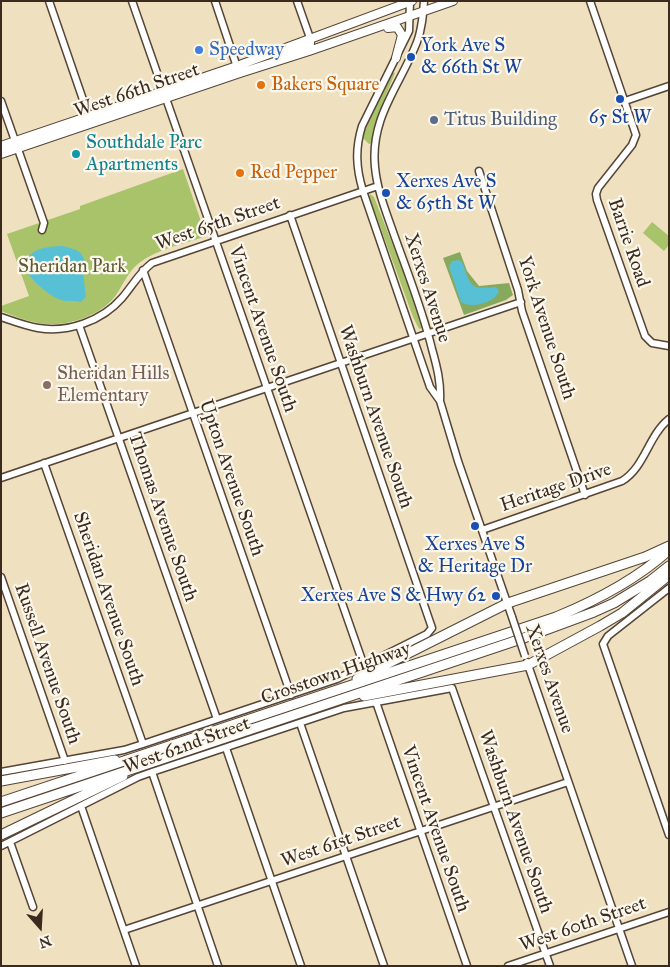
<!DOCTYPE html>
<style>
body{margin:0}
#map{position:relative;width:670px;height:967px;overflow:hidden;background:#efe0c0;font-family:"IM FELL Great Primer",serif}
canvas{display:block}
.frame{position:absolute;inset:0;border:2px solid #3b2a1e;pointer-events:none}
.north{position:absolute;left:15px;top:902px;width:50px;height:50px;-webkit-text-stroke:4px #fbf7ec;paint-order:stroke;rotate:161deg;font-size:14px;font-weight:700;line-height:20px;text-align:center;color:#3b2a1e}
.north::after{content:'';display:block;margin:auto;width:18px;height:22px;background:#3b2a1e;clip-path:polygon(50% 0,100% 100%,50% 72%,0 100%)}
</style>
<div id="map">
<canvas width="670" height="967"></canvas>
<div class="frame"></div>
<div class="north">N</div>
</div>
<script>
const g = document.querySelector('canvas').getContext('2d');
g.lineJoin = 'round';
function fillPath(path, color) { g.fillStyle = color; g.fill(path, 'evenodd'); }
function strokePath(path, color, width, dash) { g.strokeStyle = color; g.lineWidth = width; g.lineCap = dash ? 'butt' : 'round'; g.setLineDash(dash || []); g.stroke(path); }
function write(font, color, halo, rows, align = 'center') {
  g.font = font + ' "IM FELL Great Primer",serif'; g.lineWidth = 4.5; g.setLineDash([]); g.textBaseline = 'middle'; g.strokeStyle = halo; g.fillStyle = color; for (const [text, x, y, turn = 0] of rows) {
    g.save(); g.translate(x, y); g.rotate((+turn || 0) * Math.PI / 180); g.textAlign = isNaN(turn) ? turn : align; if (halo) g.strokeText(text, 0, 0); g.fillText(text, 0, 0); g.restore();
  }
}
fillPath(new Path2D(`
 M 392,72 L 395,73 L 378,115 L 372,143 L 369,144 L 362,137 L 364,127 Z
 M 183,169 L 206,236 C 184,244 157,249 139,263 C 126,273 122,289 112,300 C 94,319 59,329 34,322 C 23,320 12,315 1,311 L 1,306 L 29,296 L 7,234 L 80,209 L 80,206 Z
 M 370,194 L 374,197 L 405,276 L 422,328 L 419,329 L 413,317 L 369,196 Z
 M 652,222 L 669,236 L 669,245 L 664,251 L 643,233 Z`), '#a8c369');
fillPath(new Path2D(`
 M 460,252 L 467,271 L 479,286 L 509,283 L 513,295 L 506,300 L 464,315 L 443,258 Z`), '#86a95d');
fillPath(new Path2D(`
 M 63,246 C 77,250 83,250 86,266 L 83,272 L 86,297 L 81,302 C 74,300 68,302 61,300 C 49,296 25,276 24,264 C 32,247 46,247 63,246 Z
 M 459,260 L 462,262 C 471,286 469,290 496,287 L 499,291 C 495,303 471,309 461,302 L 449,267 L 452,261 Z`), '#58c0d5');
const minor = new Path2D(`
 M 49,1 L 90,120
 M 132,1 L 364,666
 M 215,1 L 238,70
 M 297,1 L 310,38
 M 410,1 L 409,31 L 362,126 C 355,149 356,168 363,191 L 430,387 L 440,401 L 458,461 L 512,617
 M 424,1 C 423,15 422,29 417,42 C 400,86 370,117 375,167 C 377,189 385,209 392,229 C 406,269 422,308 432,349 C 437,367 441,382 440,401
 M 590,1 L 636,135 L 632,145 L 598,188 L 596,194 L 597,200 L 645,336 L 652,343 L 669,346
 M 1,101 L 44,223 L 42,230
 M 625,101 L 669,86
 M 479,171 L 518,290 L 522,311 L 585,495
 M 143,270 L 291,695
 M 1,317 C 13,321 26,326 38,328 C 68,333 102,321 122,298 C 133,285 139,273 152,263 L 378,186
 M 79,325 L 217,719
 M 44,463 L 143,744
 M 1,478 L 521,302
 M 482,530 L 622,481 C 645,467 648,436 669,419
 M 1,577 L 65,761
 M 669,588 L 608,636 L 603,644 L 669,835
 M 527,662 L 632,966
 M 376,702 L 467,966
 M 300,723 L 384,966
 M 226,748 L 301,966
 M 1,772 L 124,750 L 143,744 L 337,679 L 427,634 L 432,628 L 290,215
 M 152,772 L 218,966
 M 81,806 L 136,966
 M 10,842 L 33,907
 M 1,846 L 138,777 L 152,772 L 344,708 L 452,688 L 550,966
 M 124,930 L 568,782
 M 508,966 L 669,912`);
const major = new Path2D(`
 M 388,28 L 397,27 L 402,35 L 396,58
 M 285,54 L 308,45 L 310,44 L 310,38
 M 1,146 L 237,66 L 412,1
 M 1,154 L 240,73 L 309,51 L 453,1`);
const highway = new Path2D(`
 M 357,679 L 508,603 L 645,557 L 669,546
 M 364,696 L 528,665 L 600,626 L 622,613 L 669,575
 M 1,781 L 115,760
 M 1,802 L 556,617 C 597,600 636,580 669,550
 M 1,813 L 521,639 L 594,612 L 614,603 L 650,581 L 669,566
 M 1,835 L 123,776`);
strokePath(minor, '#564536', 9);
strokePath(major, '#564536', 10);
strokePath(highway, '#564536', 11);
strokePath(minor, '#fff', 6);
strokePath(major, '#fff', 8);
strokePath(highway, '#fff', 9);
const minorBridge = new Path2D(`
 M 512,617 L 525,656`);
strokePath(minorBridge, '#564536', 9, []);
strokePath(minorBridge, '#fff', 6);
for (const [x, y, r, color] of [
 [199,50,5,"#3f7fe0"],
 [411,57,5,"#1a4fb4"],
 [261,85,5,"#e8710a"],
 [620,99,5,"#1a4fb4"],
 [434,120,5,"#5c6f8a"],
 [76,154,5,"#0f9aa8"],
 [240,173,5,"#e8710a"],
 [386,193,5,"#1a4fb4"],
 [47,385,5,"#8d6e63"],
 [475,526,5,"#1a4fb4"],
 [496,596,5,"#1a4fb4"]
]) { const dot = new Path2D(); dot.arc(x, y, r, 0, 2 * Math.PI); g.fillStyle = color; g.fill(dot); strokePath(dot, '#fbf7ec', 2); }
write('19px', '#164399', '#fbf7ec', [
 ["York Ave S",421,46],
 ["& 66th St W",421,68],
 ["65 St W",620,118,"center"],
 ["Xerxes Ave S",396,182],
 ["& 65th St W",396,204],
 ["Xerxes Ave S",475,545,"center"],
 ["& Heritage Dr",475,567,"center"],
 ["Xerxes Ave S & Hwy 62",486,596,"right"]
], 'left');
write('19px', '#366cbe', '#fbf7ec', [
 ["Speedway",209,50]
], 'left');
write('19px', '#c56008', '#fbf7ec', [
 ["Bakers Square",271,85],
 ["Red Pepper",250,173]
], 'left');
write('19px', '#3b2a1e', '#fbf7ec', [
 ["West 66th Street",137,91,-19],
 ["West 65th Street",218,224,-19],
 ["Barrie Road",628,243,71],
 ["Xerxes Avenue",427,288,72],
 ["York Avenue South",546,328,72],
 ["Vincent Avenue South",262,329,71],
 ["Washburn Avenue South",375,417,71],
 ["Upton Avenue South",231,478,71],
 ["Heritage Drive",556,488,-19],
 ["Thomas Avenue South",162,517,71],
 ["Sheridan Avenue South",108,599,71],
 ["Russell Avenue South",47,664,71],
 ["Crosstown Highway",336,674,-19],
 ["Xerxes Avenue",549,679,71],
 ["West 62nd Street",187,746,-20],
 ["Washburn Avenue South",515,822,71],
 ["Vincent Avenue South",435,829,71],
 ["West 61st Street",341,842,-19],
 ["West 60th Street",583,925,-19]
]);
write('19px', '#4e5e75', '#fbf7ec', [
 ["Titus Building",444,120]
], 'left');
write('19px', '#0d838f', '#fbf7ec', [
 ["Southdale Parc",86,143],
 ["Apartments",86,165]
], 'left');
write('19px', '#5c5834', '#fbf7ec', [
 ["Sheridan Park",72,267]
]);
write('19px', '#785e54', '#fbf7ec', [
 ["Sheridan Hills",57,374],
 ["Elementary",57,396]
], 'left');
</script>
